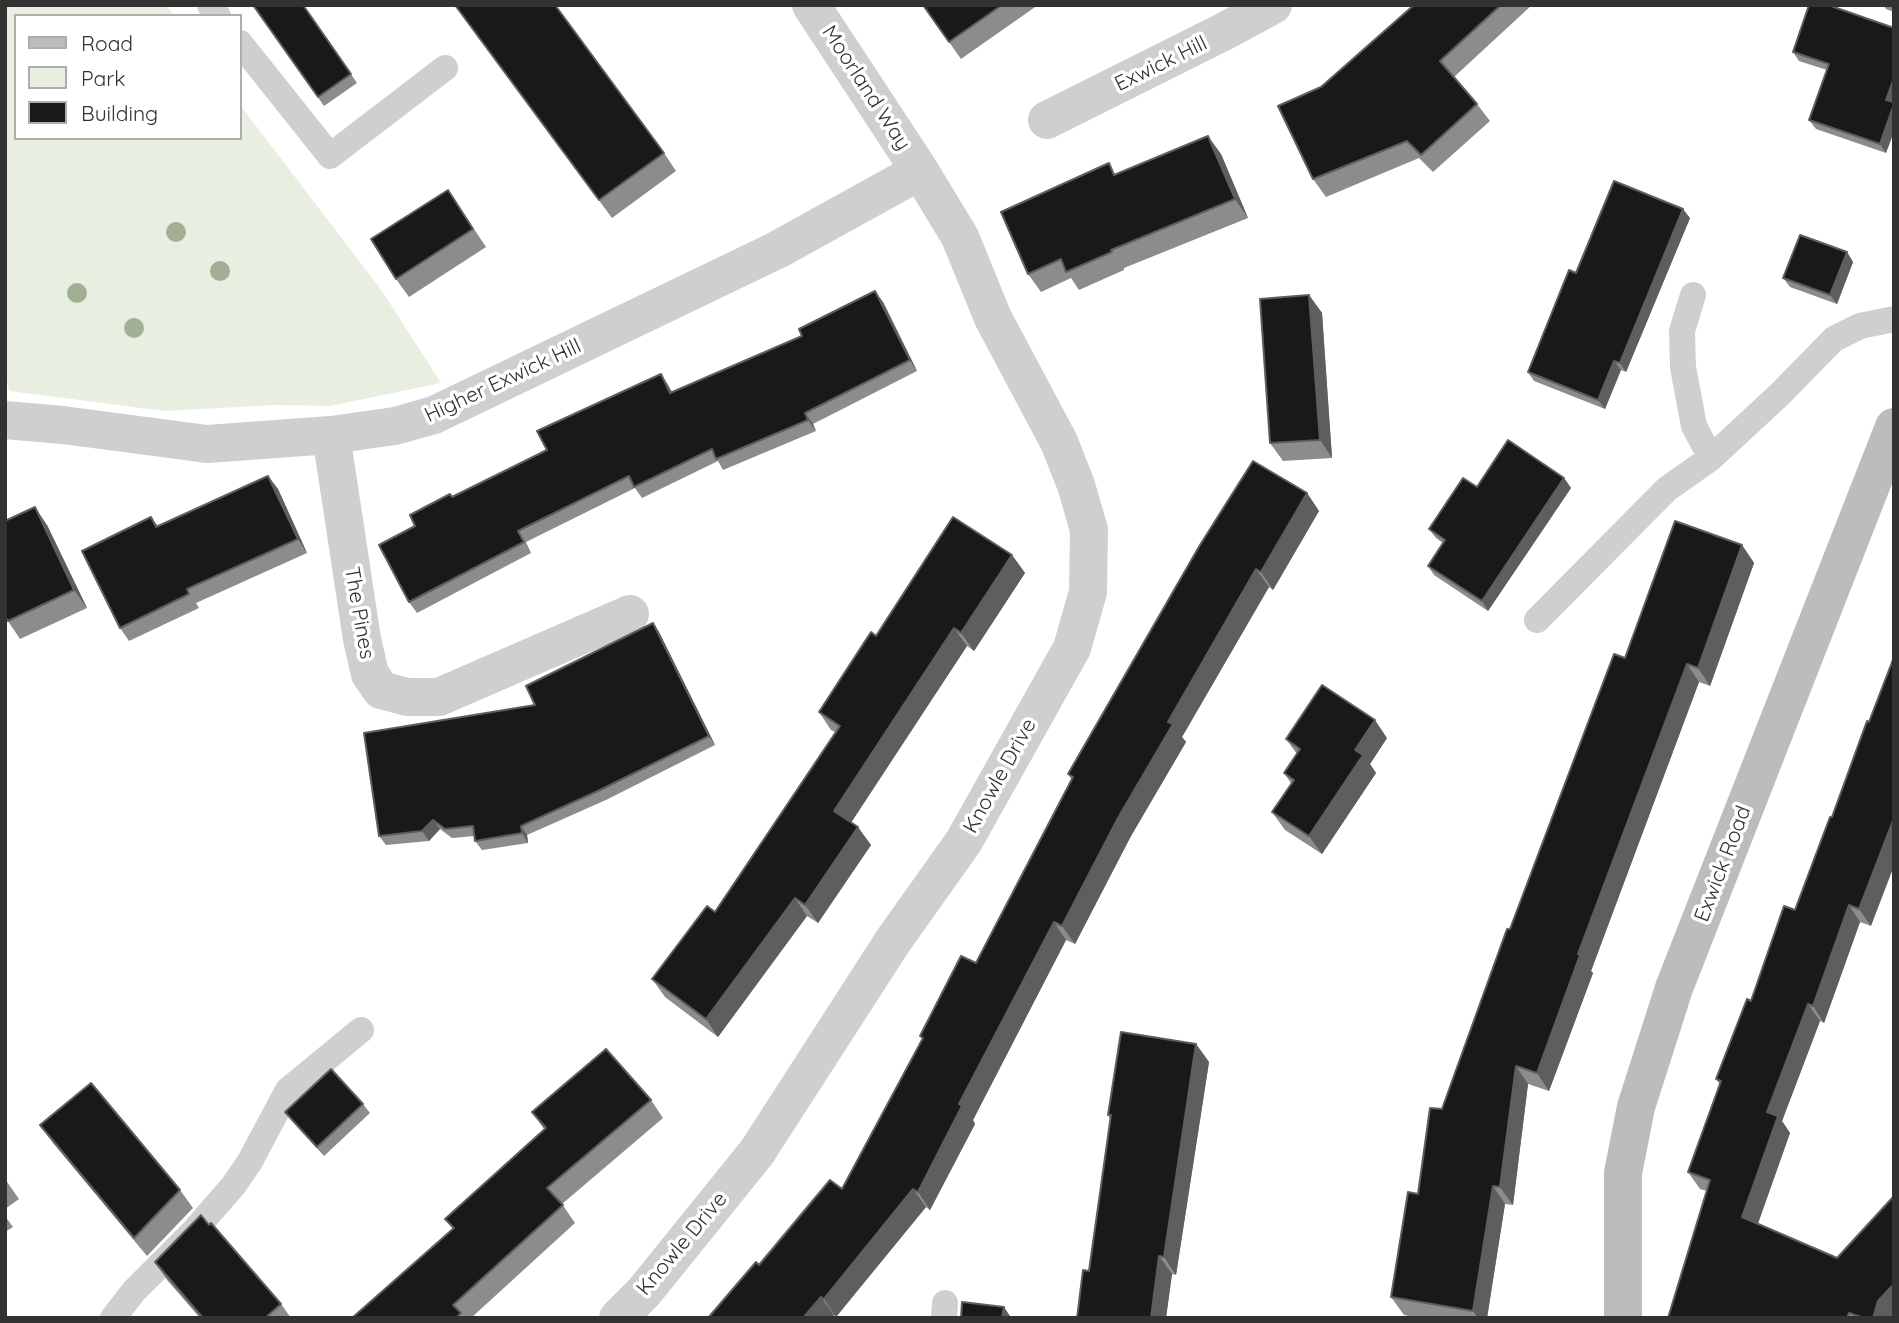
<!DOCTYPE html>
<style>
body{margin:0}
#map{position:relative;width:1899px;height:1323px;overflow:hidden;background:#fff;font-family:Quicksand,sans-serif}
canvas{display:block}
.frame{position:absolute;inset:0;border:7px solid #323232;pointer-events:none}
.legend{position:absolute;left:14px;top:14px;width:228px;height:126px;box-sizing:border-box;background:#fff;border:2px solid #adadad;margin:0;padding:9px 12px;list-style:none;font-size:21px;color:#323232}
.legend li{display:flex;align-items:center;gap:14px;height:35px}
.legend b{width:35px;border:2px solid #adadad}
</style>
<div id="map">
<canvas width="1899" height="1323"></canvas>
<div class="frame"></div>
<ul class="legend">
<li><b style="height:9px;background:#bcbcbc"></b>Road</li>
<li><b style="height:19px;background:#e8efe0"></b>Park</li>
<li><b style="height:19px;background:#191919"></b>Building</li>
</ul>
</div>
<script>
const g = document.querySelector('canvas').getContext('2d');
g.lineJoin = 'round';
function fillPath(path, color) { g.fillStyle = color; g.fill(path, 'evenodd'); }
function strokePath(path, color, width, dash) { g.strokeStyle = color; g.lineWidth = width; g.lineCap = dash ? 'butt' : 'round'; g.setLineDash(dash || []); g.stroke(path); }
function write(font, color, halo, rows, align = 'center') {
  g.font = font + ' Quicksand,sans-serif'; g.lineWidth = 7; g.setLineDash([]); g.textBaseline = 'middle'; g.strokeStyle = halo; g.fillStyle = color; for (const [text, x, y, turn = 0] of rows) {
    g.save(); g.translate(x, y); g.rotate((+turn || 0) * Math.PI / 180); g.textAlign = isNaN(turn) ? turn : align; if (halo) g.strokeText(text, 0, 0); g.fillText(text, 0, 0); g.restore();
  }
}
fillPath(new Path2D(`
 M 5,5 L 167,5 L 174,16 L 16,16 L 16,138 L 240,138 L 240,105 L 382,291 L 441,383 L 330,406 L 275,405 L 165,411 L 9,391 L 5,372 Z`), '#e8efe0');
strokePath(new Path2D(`
 M 210,5 L 218,16
 M 240,43 L 330,156 L 445,68
 M 1693,295 L 1682,331 L 1683,367 L 1694,426 L 1711,458
 M 1537,620 L 1667,489 L 1711,458 L 1779,395 L 1834,339 L 1860,326 L 1894,319
 M 113,1318 L 134,1291 L 193,1232 L 233,1186 L 249,1163 L 288,1090 L 361,1030
 M 944,1318 L 945,1303`), '#cfcfcf', 26);
strokePath(new Path2D(`
 M 1047,120 L 1223,32 L 1273,5
 M 5,420 L 63,425 L 207,444 L 331,435 L 395,426 L 434,415 L 777,250 L 920,171
 M 331,435 L 362,639 L 370,674 L 381,690 L 407,697 L 439,697 L 630,614
 M 618,1318 L 644,1292 L 757,1152 L 893,941 L 964,841 L 1072,648 L 1088,592 L 1089,530 L 1076,485 L 1059,442 L 993,318 L 960,237 L 920,171 L 811,5`), '#cfcfcf', 38);
strokePath(new Path2D(`
 M 1623,1318 L 1623,1173 L 1636,1107 L 1674,988 L 1894,427`), '#bcbcbc', 38);
g.fillStyle = '#a1b094';
for (const [x, y] of [
 [176,232],
 [220,271],
 [77,293],
 [134,328]
]) { g.beginPath(); g.arc(x, y, 10, 0, 2 * Math.PI); g.fill(); }
fillPath(new Path2D(`
 M 253,5 L 303,5 L 357,83 L 324,106 Z
 M 455,5 L 664,153 L 676,171 L 612,218 Z
 M 923,5 L 1038,5 L 961,59 Z
 M 1414,5 L 1532,5 L 1454,77 L 1477,104 L 1490,121 L 1433,172 L 1419,158 L 1326,197 L 1313,179 L 1321,87 Z
 M 1883,5 L 1894,5 L 1894,12 L 1886,9 Z
 M 1894,28 L 1886,153 L 1816,129 L 1809,120 L 1827,70 L 1799,61 L 1793,52 Z
 M 1221,154 L 1248,218 L 1124,268 L 1124,270 L 1079,290 L 1071,278 L 1041,292 L 1028,274 L 1117,174 Z
 M 448,190 L 486,247 L 409,297 L 396,279 Z
 M 1690,218 L 1626,372 L 1621,370 L 1605,409 L 1534,381 L 1528,372 L 1576,273 Z
 M 1847,252 L 1853,262 L 1837,304 L 1790,287 L 1783,278 Z
 M 1309,295 L 1322,313 L 1332,458 L 1283,461 L 1270,443 Z
 M 883,302 L 917,371 L 813,424 L 816,431 L 723,470 L 718,461 L 642,498 L 635,488 L 526,542 L 531,553 L 417,613 L 409,602 L 415,526 L 452,497 L 547,450 L 661,374 L 672,392 Z
 M 268,476 L 278,489 L 307,553 L 196,603 L 199,608 L 129,641 L 120,628 L 151,517 L 158,526 Z
 M 1564,478 L 1571,488 L 1488,611 L 1434,575 L 1428,566 L 1443,543 L 1436,538 L 1429,529 L 1477,487 Z
 M 1307,493 L 1319,511 L 1273,590 L 1269,587 L 1182,737 L 1186,742 L 1131,836 L 1075,944 L 1066,940 L 973,1120 L 975,1124 L 930,1210 L 926,1207 L 836,1317 L 834,1315 L 831,1318 L 708,1318 L 759,1265 L 842,1189 L 923,1040 L 920,1036 L 976,963 L 1072,780 L 1068,774 Z
 M 47,525 L 87,608 L 20,639 L 8,621 Z
 M 1742,545 L 1754,563 L 1710,686 L 1699,682 L 1591,971 L 1593,973 L 1549,1091 L 1528,1084 L 1513,1205 L 1505,1204 L 1487,1318 L 1418,1318 L 1404,1315 L 1391,1297 L 1442,1109 L 1625,658 Z
 M 1012,555 L 1025,573 L 974,651 L 967,646 L 851,822 L 871,845 L 818,923 L 807,916 L 718,1037 L 665,997 L 652,979 L 715,912 L 835,732 L 831,730 L 819,712 L 876,636 Z
 M 653,623 L 659,632 L 715,745 L 606,800 L 527,835 L 528,843 L 482,850 L 475,841 L 475,836 L 452,838 L 440,829 L 429,841 L 386,845 L 379,836 L 535,705 Z
 M 1869,722 L 1871,926 L 1860,922 L 1824,1023 L 1820,1021 L 1782,1121 L 1790,1133 L 1758,1224 L 1890,1318 L 1668,1318 L 1707,1191 L 1700,1189 L 1688,1172 L 1720,1084 L 1716,1079 L 1751,1001 L 1795,910 Z
 M 1387,738 L 1370,764 L 1376,773 L 1322,854 L 1285,830 L 1272,812 L 1291,783 L 1284,773 L 1297,754 L 1286,739 Z
 M 1196,1044 L 1209,1062 L 1176,1275 L 1172,1274 L 1166,1318 L 1077,1318 L 1089,1271 L 1110,1119 L 1108,1115 Z
 M 651,1100 L 663,1118 L 562,1204 L 575,1223 L 471,1318 L 352,1318 L 453,1229 L 445,1219 L 544,1129 L 532,1112 Z
 M 363,1104 L 370,1113 L 324,1156 L 292,1121 L 285,1112 Z
 M 40,1125 L 180,1190 L 193,1208 L 147,1256 L 53,1143 Z
 M 5,1179 L 19,1199 L 5,1209 Z
 M 5,1216 L 13,1227 L 5,1232 Z
 M 155,1262 L 281,1304 L 291,1318 L 200,1318 L 167,1280 Z`), '#8c8c8c');
fillPath(new Path2D(`
 M 1894,78 L 1894,132 L 1886,153 L 1880,144 L 1886,100 Z
 M 1208,136 L 1221,154 L 1248,218 L 1235,199 Z
 M 1683,209 L 1690,218 L 1626,372 L 1620,363 Z
 M 1847,252 L 1853,262 L 1837,304 L 1830,295 Z
 M 875,291 L 883,302 L 917,371 L 910,360 Z
 M 1309,295 L 1322,313 L 1332,458 L 1320,440 Z
 M 1614,361 L 1621,370 L 1605,409 L 1598,400 Z
 M 661,374 L 668,385 L 678,404 L 670,393 Z
 M 805,413 L 813,424 L 816,431 L 808,420 Z
 M 268,476 L 278,489 L 307,553 L 298,539 Z
 M 1564,478 L 1571,488 L 1488,611 L 1482,601 Z
 M 1307,493 L 1319,511 L 1273,590 L 1261,572 Z
 M 35,507 L 47,525 L 87,608 L 74,590 Z
 M 1742,545 L 1754,563 L 1710,686 L 1698,668 Z
 M 1012,555 L 1025,573 L 974,651 L 961,633 Z
 M 1256,569 L 1269,587 L 1182,737 L 1186,742 L 1131,836 L 1075,944 L 1062,926 L 1168,722 Z
 M 653,623 L 659,632 L 715,745 L 709,736 Z
 M 954,628 L 967,646 L 847,829 L 834,811 Z
 M 1687,664 L 1699,682 L 1591,971 L 1593,973 L 1549,1091 L 1537,1073 L 1578,954 Z
 M 1375,720 L 1387,738 L 1370,764 L 1376,773 L 1322,854 L 1309,836 L 1355,750 Z
 M 1894,818 L 1894,866 L 1871,926 L 1859,909 Z
 M 433,820 L 440,829 L 429,841 L 422,831 Z
 M 521,826 L 527,835 L 528,843 L 522,833 Z
 M 858,827 L 871,845 L 818,923 L 805,905 Z
 M 795,898 L 807,916 L 718,1037 L 706,1019 Z
 M 1849,905 L 1860,922 L 1824,1023 L 1813,1006 Z
 M 1054,922 L 1066,940 L 973,1120 L 975,1124 L 930,1210 L 918,1192 L 959,1104 Z
 M 1808,1004 L 1820,1021 L 1782,1121 L 1790,1133 L 1754,1234 L 1742,1217 L 1767,1112 Z
 M 1196,1044 L 1209,1062 L 1176,1275 L 1164,1257 Z
 M 1516,1066 L 1528,1084 L 1513,1205 L 1500,1187 Z
 M 1493,1186 L 1505,1204 L 1487,1318 L 1478,1318 L 1473,1311 Z
 M 913,1189 L 926,1207 L 836,1317 L 824,1299 Z
 M 1159,1256 L 1172,1274 L 1166,1318 L 1151,1318 Z
 M 1894,1284 L 1894,1313 L 1890,1318 L 1873,1318 L 1878,1301 Z
 M 821,1297 L 834,1315 L 831,1318 L 803,1318 Z
 M 1004,1307 L 1010,1316 L 1010,1318 L 1002,1318 Z`), '#5e5e5e');
const building = new Path2D(`
 M 253,5 L 303,5 L 351,74 L 318,97 Z
 M 455,5 L 555,5 L 664,153 L 599,200 Z
 M 923,5 L 1002,5 L 949,42 Z
 M 1414,5 L 1501,5 L 1440,61 L 1477,104 L 1421,155 L 1407,141 L 1313,179 L 1278,106 L 1321,87 Z
 M 1809,5 L 1828,5 L 1894,28 L 1894,78 L 1886,100 L 1894,102 L 1894,104 L 1880,144 L 1809,120 L 1829,64 L 1793,52 Z
 M 1208,136 L 1235,199 L 1111,250 L 1112,252 L 1066,272 L 1061,259 L 1028,274 L 1001,212 L 1109,163 L 1114,175 Z
 M 1614,181 L 1683,209 L 1620,363 L 1614,361 L 1598,400 L 1528,372 L 1569,270 L 1576,273 Z
 M 448,190 L 473,229 L 396,279 L 371,239 Z
 M 1800,235 L 1847,252 L 1830,295 L 1783,278 Z
 M 875,291 L 910,360 L 805,413 L 808,420 L 716,459 L 712,449 L 634,487 L 629,476 L 518,531 L 524,542 L 409,602 L 379,545 L 415,526 L 410,515 L 450,494 L 452,497 L 547,450 L 537,431 L 661,374 L 670,393 L 802,336 L 799,329 Z
 M 1309,295 L 1320,440 L 1270,443 L 1260,299 Z
 M 1508,440 L 1564,478 L 1482,601 L 1428,566 L 1445,540 L 1429,529 L 1463,478 L 1477,487 Z
 M 1253,461 L 1307,493 L 1261,572 L 1256,569 L 1168,722 L 1173,724 L 1118,818 L 1062,926 L 1054,922 L 959,1104 L 962,1106 L 918,1192 L 913,1189 L 824,1299 L 821,1297 L 803,1318 L 708,1318 L 756,1262 L 759,1265 L 830,1180 L 842,1189 L 923,1038 L 920,1036 L 961,956 L 976,963 L 1073,777 L 1068,774 L 1200,545 Z
 M 268,476 L 298,539 L 187,589 L 189,594 L 120,628 L 82,551 L 151,517 L 156,527 Z
 M 35,507 L 74,590 L 8,621 L 5,616 L 5,521 Z
 M 953,517 L 1012,555 L 961,633 L 954,628 L 834,811 L 858,827 L 805,905 L 795,898 L 706,1019 L 652,979 L 707,906 L 715,912 L 840,726 L 819,712 L 871,632 L 876,636 Z
 M 1675,521 L 1742,545 L 1698,668 L 1687,664 L 1578,954 L 1580,955 L 1537,1073 L 1516,1066 L 1500,1187 L 1493,1186 L 1473,1311 L 1391,1297 L 1408,1192 L 1418,1194 L 1430,1108 L 1442,1109 L 1507,929 L 1510,929 L 1614,654 L 1625,658 Z
 M 653,623 L 709,736 L 600,790 L 521,826 L 522,833 L 475,841 L 473,826 L 445,829 L 433,820 L 422,831 L 379,836 L 364,733 L 535,705 L 526,686 Z
 M 1894,657 L 1894,818 L 1859,909 L 1849,905 L 1813,1006 L 1808,1004 L 1767,1112 L 1778,1116 L 1742,1217 L 1837,1258 L 1894,1196 L 1894,1284 L 1878,1301 L 1873,1318 L 1864,1318 L 1849,1313 L 1847,1318 L 1668,1318 L 1710,1180 L 1688,1172 L 1721,1081 L 1716,1079 L 1747,999 L 1751,1001 L 1784,906 L 1795,910 L 1830,817 L 1832,817 L 1867,721 L 1869,722 Z
 M 1322,685 L 1375,720 L 1355,750 L 1363,755 L 1309,836 L 1272,812 L 1294,780 L 1284,773 L 1300,749 L 1286,739 Z
 M 1121,1032 L 1196,1044 L 1164,1257 L 1159,1256 L 1151,1318 L 1077,1318 L 1083,1270 L 1089,1271 L 1111,1115 L 1108,1115 Z
 M 606,1049 L 651,1100 L 547,1188 L 563,1205 L 453,1305 L 461,1313 L 456,1318 L 352,1318 L 454,1228 L 445,1219 L 546,1128 L 532,1112 Z
 M 331,1069 L 363,1104 L 317,1147 L 285,1112 Z
 M 91,1083 L 180,1190 L 134,1238 L 40,1125 Z
 M 201,1215 L 209,1225 L 211,1223 L 281,1304 L 265,1318 L 203,1318 L 155,1262 Z
 M 962,1302 L 1004,1307 L 1002,1318 L 961,1318 Z`);
fillPath(building, '#191919');
strokePath(building, '#5e5e5e', 2);
write('21px', '#323232', '#fff', [
 ["Exwick Hill",1161,64,-26],
 ["Moorland Way",866,88,57],
 ["Higher Exwick Hill",503,381,-25],
 ["The Pines",359,613,80],
 ["Knowle Drive",1000,776,-61],
 ["Exwick Road",1723,864,-69],
 ["Knowle Drive",682,1244,-50]
]);
</script>
